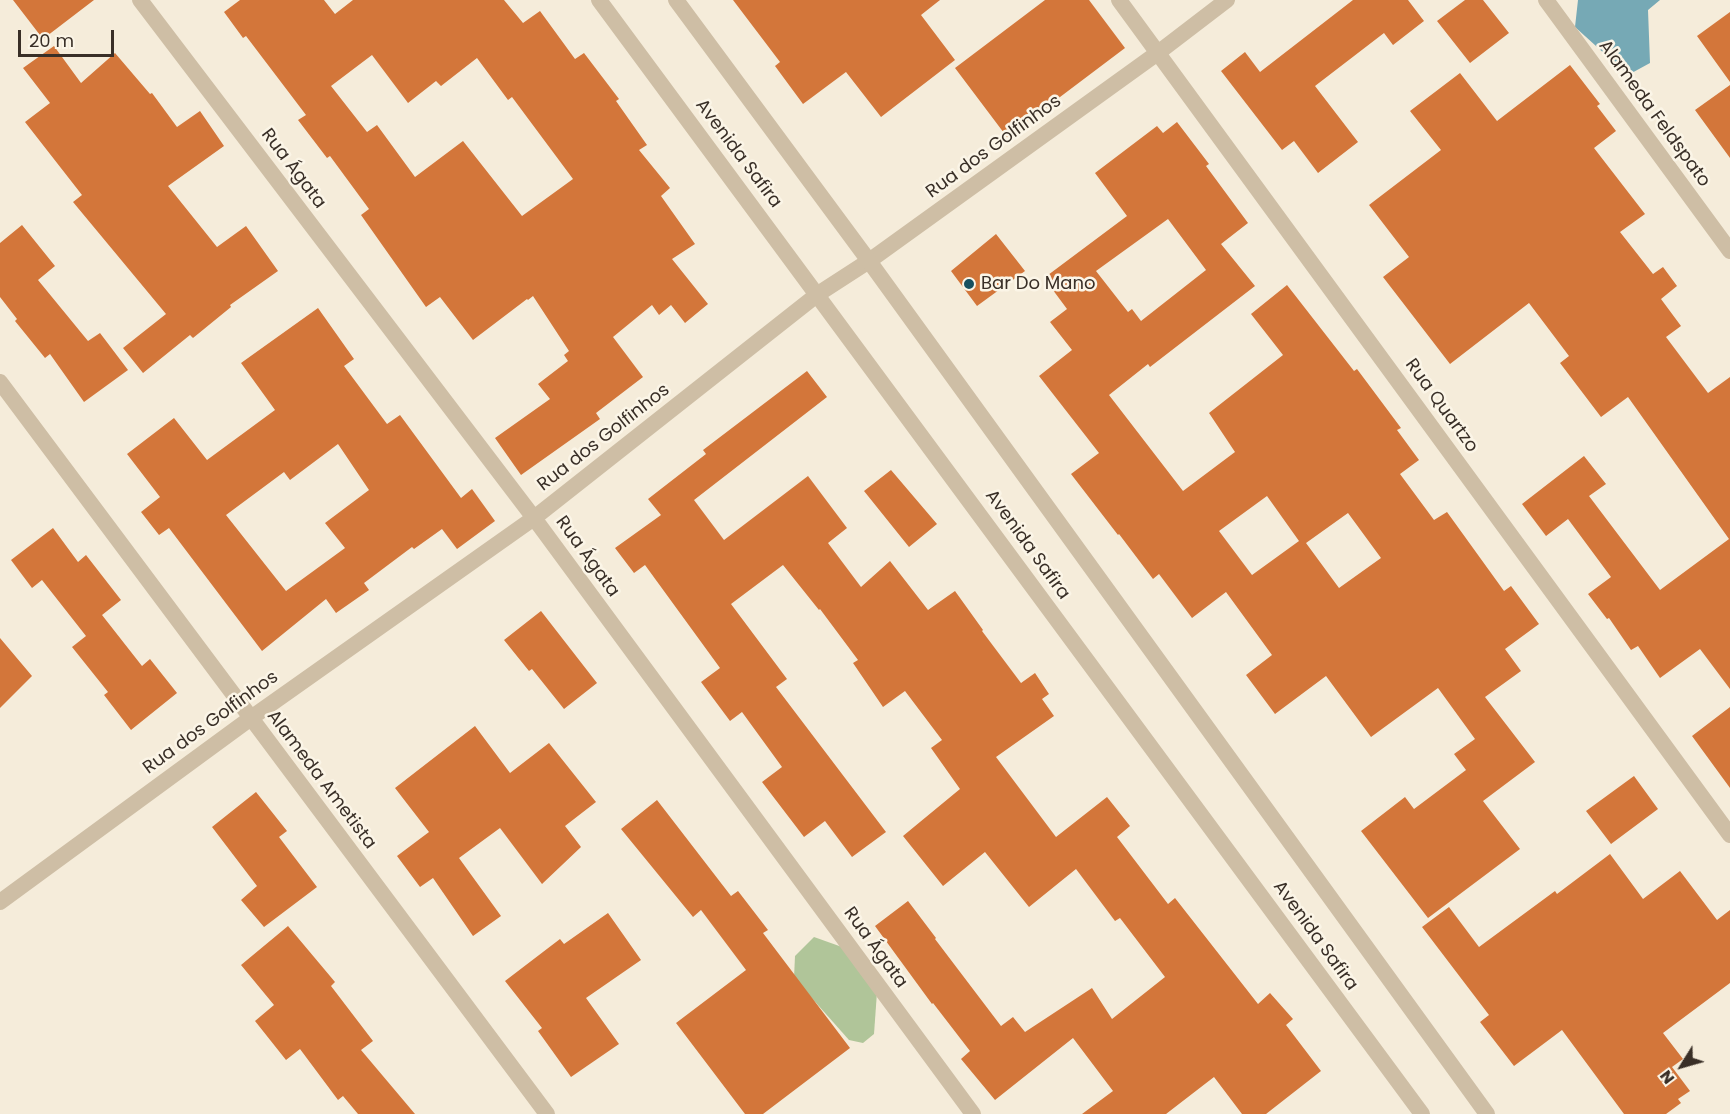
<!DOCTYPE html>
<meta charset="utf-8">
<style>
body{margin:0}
#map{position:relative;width:1730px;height:1114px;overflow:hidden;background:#f5ecda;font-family:Poppins,sans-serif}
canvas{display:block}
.north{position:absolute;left:1652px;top:1036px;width:60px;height:60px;-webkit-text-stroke:4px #fbf5e7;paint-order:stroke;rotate:233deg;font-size:16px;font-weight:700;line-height:24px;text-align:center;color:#392f27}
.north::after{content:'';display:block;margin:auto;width:21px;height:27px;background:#392f27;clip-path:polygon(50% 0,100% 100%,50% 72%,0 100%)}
.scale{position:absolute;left:18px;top:30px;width:96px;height:27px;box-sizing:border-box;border:3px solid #392f27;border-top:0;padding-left:8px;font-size:18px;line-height:21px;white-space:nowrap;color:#392f27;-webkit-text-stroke:4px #fbf5e7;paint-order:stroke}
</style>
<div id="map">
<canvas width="1730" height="1114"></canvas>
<div class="north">N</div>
<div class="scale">20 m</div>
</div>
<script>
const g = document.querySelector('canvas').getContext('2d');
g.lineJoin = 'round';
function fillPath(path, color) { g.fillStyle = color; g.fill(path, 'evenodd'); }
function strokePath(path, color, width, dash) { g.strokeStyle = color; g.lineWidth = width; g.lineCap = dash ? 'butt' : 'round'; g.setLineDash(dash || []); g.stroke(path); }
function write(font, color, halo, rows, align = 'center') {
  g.font = font + ' Poppins,sans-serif'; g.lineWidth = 5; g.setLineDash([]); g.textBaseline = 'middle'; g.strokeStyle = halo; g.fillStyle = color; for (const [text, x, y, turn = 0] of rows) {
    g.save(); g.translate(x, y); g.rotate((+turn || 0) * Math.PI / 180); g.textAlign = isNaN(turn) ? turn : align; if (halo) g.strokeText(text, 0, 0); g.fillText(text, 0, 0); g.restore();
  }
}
fillPath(new Path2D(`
 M 814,937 L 842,947 L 877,992 L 874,1034 L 863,1043 L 849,1040 L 794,978 L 795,956 Z`), '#b0c599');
fillPath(new Path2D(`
 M 1578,0 L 1660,0 L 1648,10 L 1650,63 L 1628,75 L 1575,27 Z`), '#76a9b5');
fillPath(new Path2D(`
 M 13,0 L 94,0 L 43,39 Z
 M 240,0 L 324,0 L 335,14 L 353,0 L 504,0 L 523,23 L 540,11 L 575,59 L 584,53 L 619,99 L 616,101 L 647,145 L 639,150 L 670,188 L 661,196 L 695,244 L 672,259 L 708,304 L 685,323 L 671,305 L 659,315 L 652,305 L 613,337 L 643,377 L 596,413 L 600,419 L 521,475 L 495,438 L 550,399 L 538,384 L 568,361 L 564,355 L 569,351 L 533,296 L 528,300 L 527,299 L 473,340 L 440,297 L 426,307 L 361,215 L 369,209 L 330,156 L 327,158 L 298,120 L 306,115 L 246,36 L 243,38 L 224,12 ZM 372,55 L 408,103 L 436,81 L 441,86 L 477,58 L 508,100 L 512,97 L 573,179 L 522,216 L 463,141 L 415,177 L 377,125 L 367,132 L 331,86 Z
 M 733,0 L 940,0 L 921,15 L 955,60 L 881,117 L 846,72 L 803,104 L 775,66 L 780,62 Z
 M 1045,0 L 1089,0 L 1125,48 L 1007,137 L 955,68 Z
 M 1353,0 L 1408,0 L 1424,21 L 1393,45 L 1384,33 L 1315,86 L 1358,142 L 1318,173 L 1294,141 L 1282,150 L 1221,71 L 1245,52 L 1260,72 Z
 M 1465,0 L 1483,0 L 1509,33 L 1470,63 L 1437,21 Z
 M 1730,12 L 1730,82 L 1697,36 Z
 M 54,46 L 81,83 L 115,53 L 150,94 L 152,93 L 177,127 L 200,111 L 224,146 L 168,186 L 217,247 L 246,226 L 278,271 L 230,305 L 231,307 L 193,338 L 190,335 L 143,373 L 123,348 L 166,314 L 73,202 L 82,195 L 25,122 L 50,103 L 23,68 Z
 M 1570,65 L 1600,104 L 1597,106 L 1616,131 L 1594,148 L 1645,214 L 1620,232 L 1653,274 L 1663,267 L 1677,286 L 1661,299 L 1681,326 L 1666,337 L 1708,393 L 1730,377 L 1730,689 L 1700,649 L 1660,678 L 1638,646 L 1631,650 L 1609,618 L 1607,619 L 1588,594 L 1611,577 L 1568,519 L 1546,536 L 1522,504 L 1584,456 L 1606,484 L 1589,496 L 1660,590 L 1729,539 L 1628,397 L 1601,417 L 1560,363 L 1569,356 L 1529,303 L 1450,364 L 1383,277 L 1409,257 L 1369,205 L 1441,150 L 1410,111 L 1460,73 L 1497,121 Z
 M 1730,85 L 1730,158 L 1695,110 Z
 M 1177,122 L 1209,164 L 1206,166 L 1248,223 L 1221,244 L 1255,286 L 1150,367 L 1148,364 L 1109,395 L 1183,491 L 1235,452 L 1209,413 L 1283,355 L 1251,314 L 1287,285 L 1354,371 L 1357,369 L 1401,428 L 1397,430 L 1419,460 L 1400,474 L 1434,520 L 1447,512 L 1504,591 L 1511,586 L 1539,624 L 1505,649 L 1521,671 L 1485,697 L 1535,762 L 1483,801 L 1520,849 L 1428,918 L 1361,831 L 1405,797 L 1414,809 L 1466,770 L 1454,754 L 1475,739 L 1438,688 L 1371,737 L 1326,676 L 1275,714 L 1246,675 L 1272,655 L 1226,592 L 1192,618 L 1159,574 L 1153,579 L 1119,534 L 1118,535 L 1071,474 L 1099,453 L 1039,376 L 1072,350 L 1050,322 L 1067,309 L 1044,278 L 1127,216 L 1095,173 L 1157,126 L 1163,133 ZM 1168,219 L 1206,270 L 1141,321 L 1132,309 L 1128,312 L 1096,271 ZM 1267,496 L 1299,541 L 1252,575 L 1219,531 ZM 1348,513 L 1381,558 L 1339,588 L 1306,543 Z
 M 22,225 L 55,266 L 38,280 L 88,341 L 100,333 L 128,370 L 84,402 L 50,354 L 45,358 L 15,321 L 17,319 L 0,297 L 0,243 Z
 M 996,234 L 1025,271 L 977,306 L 951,271 Z
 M 318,308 L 354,359 L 344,366 L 387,424 L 400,415 L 461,498 L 472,489 L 495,521 L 457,549 L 442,529 L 414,549 L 412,547 L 364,583 L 369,590 L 336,613 L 326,599 L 262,651 L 169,528 L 159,535 L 141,512 L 160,497 L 127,454 L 174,418 L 207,460 L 275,410 L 241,363 ZM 338,444 L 369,490 L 325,523 L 345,548 L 286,591 L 226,515 L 284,472 L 290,480 Z
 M 807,371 L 827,397 L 694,500 L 724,540 L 808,476 L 847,528 L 828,543 L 861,587 L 890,561 L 928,610 L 955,591 L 983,630 L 982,631 L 1021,683 L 1035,673 L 1049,694 L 1042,699 L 1054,716 L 996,757 L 1056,837 L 1107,797 L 1130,826 L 1117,837 L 1168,904 L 1175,898 L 1258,1004 L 1270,993 L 1293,1019 L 1286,1025 L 1321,1071 L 1266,1114 L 1242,1114 L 1214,1077 L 1166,1114 L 1082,1114 L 1113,1091 L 1073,1038 L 995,1100 L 961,1059 L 970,1051 L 933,1003 L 932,1004 L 875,926 L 908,901 L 936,938 L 935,939 L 1001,1026 L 1013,1017 L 1025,1032 L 1092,988 L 1112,1019 L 1165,977 L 1120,918 L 1115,921 L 1076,869 L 1029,907 L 985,852 L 943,886 L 903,836 L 960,789 L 931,748 L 942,740 L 905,691 L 883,707 L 853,663 L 858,660 L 820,609 L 819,610 L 783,565 L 731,604 L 787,679 L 776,687 L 886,832 L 852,857 L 825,821 L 804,837 L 762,782 L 782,767 L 742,712 L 730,721 L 701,682 L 720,668 L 645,565 L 634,573 L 615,548 L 661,515 L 648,499 L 706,454 L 703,450 Z
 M 891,470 L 937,524 L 909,547 L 864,491 Z
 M 53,528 L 78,562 L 86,555 L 121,600 L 102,615 L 142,666 L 150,659 L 177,693 L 131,730 L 104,695 L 108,692 L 72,647 L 86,636 L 42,580 L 32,588 L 11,560 Z
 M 541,611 L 597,683 L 564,709 L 532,669 L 529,671 L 504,640 Z
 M 0,638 L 32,676 L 0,708 Z
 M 1730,707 L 1730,788 L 1692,736 Z
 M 475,726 L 510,773 L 549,743 L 596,802 L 565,826 L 581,847 L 542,884 L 500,828 L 459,858 L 501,916 L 473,936 L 433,878 L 420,887 L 397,856 L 429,832 L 395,788 Z
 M 1634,776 L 1658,809 L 1611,844 L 1586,811 Z
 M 256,792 L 287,831 L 279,837 L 317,887 L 264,927 L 241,900 L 257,886 L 212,827 Z
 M 657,800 L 731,896 L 738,891 L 768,930 L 763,933 L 850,1048 L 763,1114 L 745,1114 L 676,1023 L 746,970 L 701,910 L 693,917 L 621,829 Z
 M 1610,854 L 1643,899 L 1680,871 L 1717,920 L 1730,910 L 1730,983 L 1663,1033 L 1683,1059 L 1672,1067 L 1690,1091 L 1678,1099 L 1681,1103 L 1666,1114 L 1624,1114 L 1562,1030 L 1514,1066 L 1480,1022 L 1489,1015 L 1422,927 L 1449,907 L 1479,947 L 1555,891 L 1557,894 Z
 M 608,913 L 641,960 L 586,998 L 619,1044 L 571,1077 L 538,1031 L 542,1028 L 505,981 L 560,939 L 564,944 Z
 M 288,926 L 335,982 L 331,986 L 373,1041 L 361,1050 L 415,1114 L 358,1114 L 343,1096 L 338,1100 L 300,1049 L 286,1060 L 255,1021 L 274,1005 L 241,965 Z`), '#d3763a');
strokePath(new Path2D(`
 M 140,0 L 534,518 L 973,1114
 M 1119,0 L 1730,835
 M 1546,0 L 1730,251
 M 0,382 L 547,1114
 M 0,902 L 251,718 L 534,518 L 818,294 L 869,261 L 1159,52 L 1227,0`), '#cebea5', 16);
strokePath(new Path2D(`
 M 599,0 L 1422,1114
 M 676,0 L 869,261 L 1487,1114`), '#cebea5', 16);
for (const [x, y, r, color] of [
 [969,284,6,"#18505f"]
]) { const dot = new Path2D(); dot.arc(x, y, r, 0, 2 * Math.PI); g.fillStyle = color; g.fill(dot); strokePath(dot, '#fbf5e7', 2); }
write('18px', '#392f27', '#fbf5e7', [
 ["Alameda Feldspato",1654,114,54],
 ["Rua dos Golfinhos",994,147,-36],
 ["Avenida Safira",738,154,53],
 ["Rua Ágata",293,169,53],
 ["Rua Quartzo",1441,406,54],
 ["Rua dos Golfinhos",604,438,-38],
 ["Avenida Safira",1027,545,54],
 ["Rua Ágata",587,557,54],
 ["Rua dos Golfinhos",211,723,-36],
 ["Alameda Ametista",321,780,53],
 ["Avenida Safira",1315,936,54],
 ["Rua Ágata",875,948,54]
]);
write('18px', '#392f27', '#fbf5e7', [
 ["Bar Do Mano",981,284]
], 'left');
</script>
